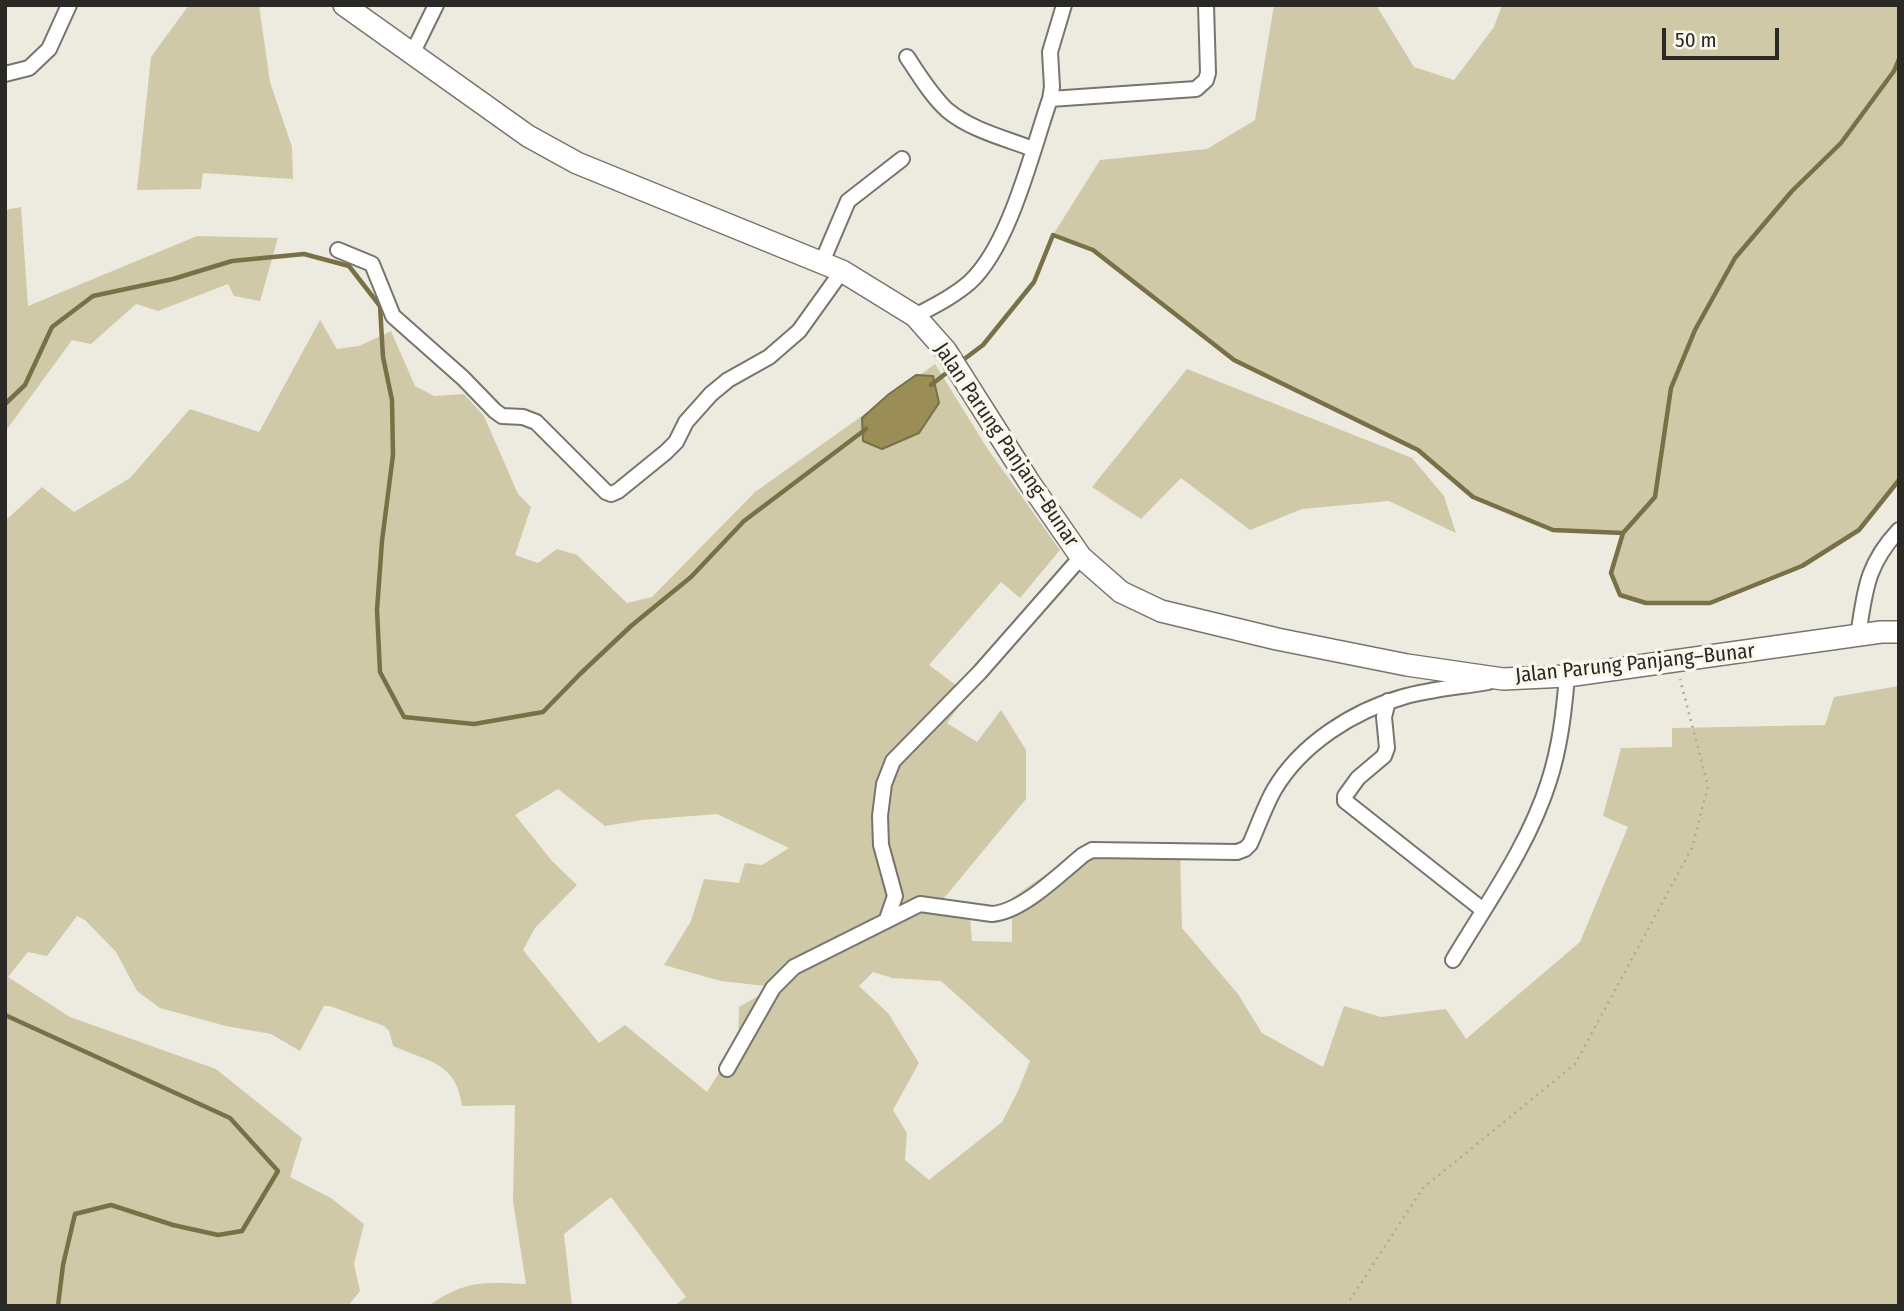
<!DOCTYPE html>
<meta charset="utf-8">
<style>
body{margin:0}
#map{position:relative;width:1904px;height:1311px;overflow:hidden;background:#edebe0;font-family:"Fira Sans Condensed",sans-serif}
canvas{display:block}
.frame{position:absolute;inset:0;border:7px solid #2a2925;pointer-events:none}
.scale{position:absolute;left:1662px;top:28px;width:117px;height:32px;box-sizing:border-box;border:4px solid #2a2925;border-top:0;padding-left:9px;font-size:21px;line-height:24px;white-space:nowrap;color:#2a2925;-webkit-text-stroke:5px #faf8ed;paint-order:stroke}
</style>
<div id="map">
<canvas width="1904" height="1311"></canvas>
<div class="frame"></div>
<div class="scale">50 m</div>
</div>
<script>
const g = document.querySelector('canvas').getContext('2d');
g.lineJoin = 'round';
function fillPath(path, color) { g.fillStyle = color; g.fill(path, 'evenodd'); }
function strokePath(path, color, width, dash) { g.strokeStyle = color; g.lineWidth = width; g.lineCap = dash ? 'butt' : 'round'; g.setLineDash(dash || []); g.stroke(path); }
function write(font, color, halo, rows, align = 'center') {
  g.font = font + ' "Fira Sans Condensed",sans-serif'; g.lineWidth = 7; g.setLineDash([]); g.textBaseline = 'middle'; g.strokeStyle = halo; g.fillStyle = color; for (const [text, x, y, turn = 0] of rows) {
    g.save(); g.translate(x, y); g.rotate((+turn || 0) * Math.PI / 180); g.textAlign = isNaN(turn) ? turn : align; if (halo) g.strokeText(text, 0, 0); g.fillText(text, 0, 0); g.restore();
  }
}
fillPath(new Path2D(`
 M 189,5 L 259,5 L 270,82 L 292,147 L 293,179 L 203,173 L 201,189 L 137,190 L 151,57 Z
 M 1274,5 L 1376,5 L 1414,67 L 1454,80 L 1494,27 L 1502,5 L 1899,5 L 1899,480 L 1859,530 L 1802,566 L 1710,603 L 1646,603 L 1620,595 L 1611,573 L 1623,533 L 1553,530 L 1473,497 L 1418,450 L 1234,360 L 1093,250 L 1053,235 L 1100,160 L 1207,149 L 1255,120 Z
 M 21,207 L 28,306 L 197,236 L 278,238 L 260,301 L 234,296 L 228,284 L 158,311 L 136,304 L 91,344 L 72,340 L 5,432 L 5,210 Z
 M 320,320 L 337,349 L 359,346 L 391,331 L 415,386 L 434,396 L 464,394 L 484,416 L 518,494 L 531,507 L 515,555 L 538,563 L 557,549 L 577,555 L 627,603 L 652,597 L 755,492 L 935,364 L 987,448 L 1060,550 L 1020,598 L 1001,582 L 929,665 L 968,694 L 947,723 L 977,742 L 1001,710 L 1026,750 L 1026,799 L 940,903 L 969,907 L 972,941 L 1012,942 L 1012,898 L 1081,850 L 1180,849 L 1182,928 L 1238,994 L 1262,1033 L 1323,1067 L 1344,1006 L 1381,1017 L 1446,1009 L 1466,1039 L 1580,942 L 1628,827 L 1603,816 L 1621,748 L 1672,747 L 1672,728 L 1825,725 L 1834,697 L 1899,686 L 1899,1306 L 674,1306 L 686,1297 L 611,1197 L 564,1234 L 572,1306 L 428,1306 C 465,1280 483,1282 526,1284 L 513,1201 L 515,1105 L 462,1106 C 456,1062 429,1062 393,1046 L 389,1031 L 384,1026 L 330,1006 L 324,1006 L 300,1051 L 271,1034 L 226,1026 L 160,1008 L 137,991 L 116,952 L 85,920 L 77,916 L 47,956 L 28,952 L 8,977 L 70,1017 L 216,1069 L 302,1138 L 290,1177 L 331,1198 L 364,1224 L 354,1264 L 360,1291 L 348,1306 L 5,1306 L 5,521 L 42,487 L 74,512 L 130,478 L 190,409 L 259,432 ZM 558,789 L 605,826 L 642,820 L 717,814 L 789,848 L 762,865 L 745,863 L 739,883 L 704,879 L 691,921 L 664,965 L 721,981 L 774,987 L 739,1007 L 738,1042 L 707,1092 L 625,1025 L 599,1043 L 523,950 L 535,928 L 577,885 L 552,861 L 515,815 ZM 873,972 L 892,978 L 941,981 L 1030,1061 L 1018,1091 L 1002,1122 L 929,1180 L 905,1160 L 907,1133 L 893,1110 L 919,1063 L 888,1013 L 859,986 Z
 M 1187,369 L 1412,458 L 1444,496 L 1456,533 L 1389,501 L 1302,509 L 1250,530 L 1181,478 L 1141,519 L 1092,487 Z`), '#d0c9a7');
const water = new Path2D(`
 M 916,375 L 933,376 L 939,403 L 919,433 L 882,449 L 863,441 L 862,418 L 889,394 Z`);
fillPath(water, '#9a8e56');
strokePath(water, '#787047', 2);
strokePath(new Path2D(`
 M 1899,59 L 1894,71 L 1841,143 L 1792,191 L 1735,258 L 1695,330 L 1671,388 L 1655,497 L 1623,533 L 1611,573 L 1620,595 L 1646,603 L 1710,603 L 1802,566 L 1859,530 L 1899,480
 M 959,363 L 983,345 L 1034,282 L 1053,235 L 1093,250 L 1234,360 L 1418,450 L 1473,497 L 1553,530 L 1623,533
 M 931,385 L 949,371
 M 5,404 L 25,385 L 52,327 L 93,296 L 173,279 L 232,261 L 304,254 L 349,266 L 380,306 L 383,357 L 392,400 L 393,455 L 382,541 L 377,610 L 380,672 L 404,717 L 474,724 L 543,712 L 580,674 L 631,626 L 691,577 L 744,521 L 866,429
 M 5,1015 L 230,1118 L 278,1171 L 242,1231 L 218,1235 L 173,1225 L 111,1205 L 75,1214 L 63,1265 L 58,1306`), '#787047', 4.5);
const minor = new Path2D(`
 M 412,54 L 436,5
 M 907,57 C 919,75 931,95 947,110 C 971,130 1004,138 1033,149
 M 5,74 L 29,68 L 49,49 L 69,5
 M 1050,99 L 1196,89 L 1206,80 L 1208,73 L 1206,5
 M 338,250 L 372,264 L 393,316 L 463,378 L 495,411 L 502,416 L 523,417 L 536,422 L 606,492 L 611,494 L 618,491 L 666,452 L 676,442 L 686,422 L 711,394 L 728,380 L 769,357 L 799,331 L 842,271
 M 822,262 L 848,201 L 902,159
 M 915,316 C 934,306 954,296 970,282 C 1010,245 1032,151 1050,99 L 1052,87 L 1050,52 L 1064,5
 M 1858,636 C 1865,591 1866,565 1899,530
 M 1388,701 L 1384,717 L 1387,748 L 1384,756 L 1358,778 L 1345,796 L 1345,801 L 1483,910
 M 887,919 L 895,896 L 881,845 L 880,816 L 884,784 L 893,761 L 980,672 L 1081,557
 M 1453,960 C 1487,903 1529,845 1549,781 C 1560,747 1564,712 1567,676
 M 727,1069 L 773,988 L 794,967 L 920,904 L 992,914 C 1022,912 1060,874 1083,855 L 1092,850 L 1237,852 L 1245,849 L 1250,844 C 1258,826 1265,806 1274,790 C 1301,744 1353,711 1403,697 C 1430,689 1460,687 1488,682`);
const primary = new Path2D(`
 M 344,5 L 528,136 L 577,163 L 842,271 L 915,316 L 946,351 L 1029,482 L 1081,557 L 1121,592 L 1161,611 L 1277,639 L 1407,665 L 1503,679 L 1567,676 L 1881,632 L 1899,632`);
strokePath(minor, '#77756c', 18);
strokePath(primary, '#77756c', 24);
strokePath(new Path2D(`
 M 1346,1306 L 1423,1188 L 1575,1064 L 1692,848 L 1708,786 L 1680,679`), '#abaaa1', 2.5, [2, 5]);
strokePath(minor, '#fff', 14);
strokePath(primary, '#fff', 21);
write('21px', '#2a2925', '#faf8ed', [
 ["Jalan Parung Panjang–Bunar",1006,445,56],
 ["Jalan Parung Panjang–Bunar",1635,664,-6]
]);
</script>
